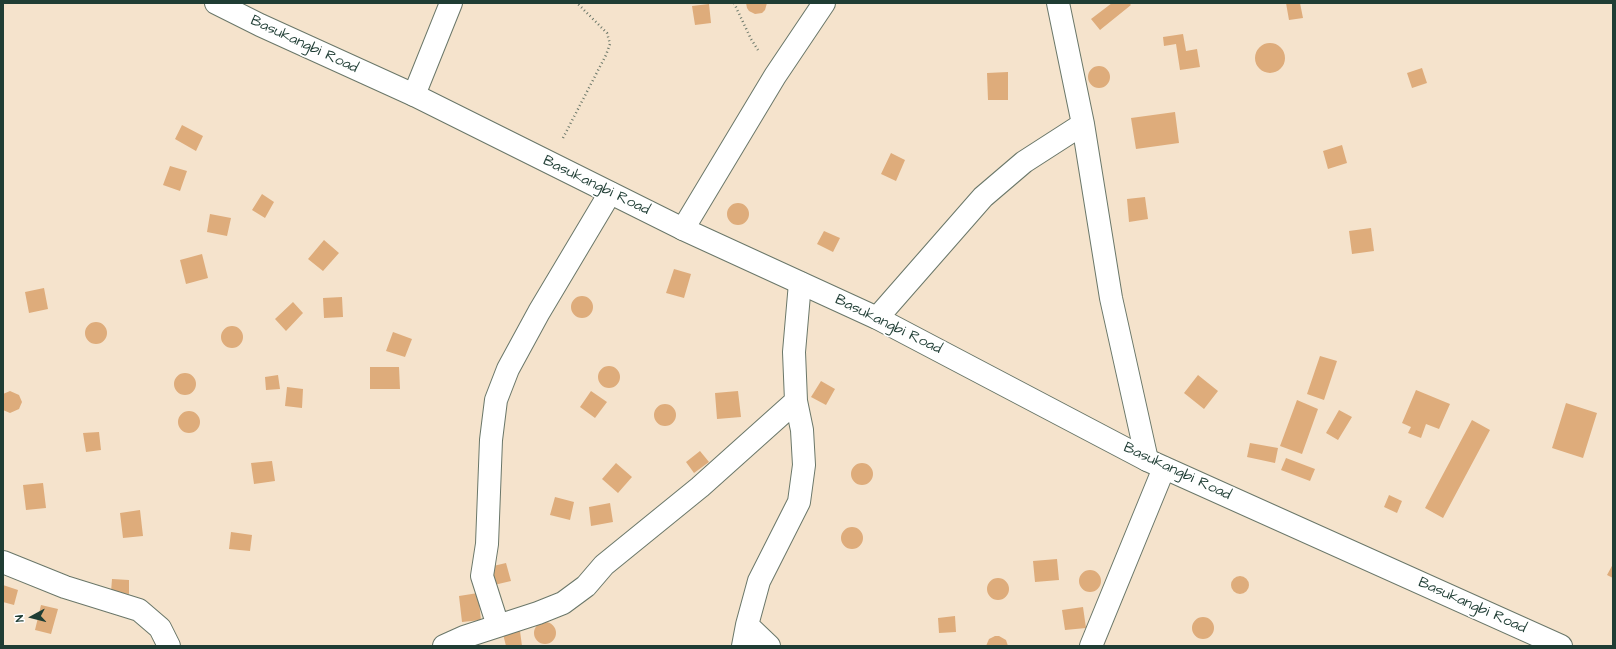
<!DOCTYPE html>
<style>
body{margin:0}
#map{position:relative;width:1616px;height:649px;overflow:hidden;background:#f5e3cc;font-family:"Architects Daughter",sans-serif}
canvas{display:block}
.frame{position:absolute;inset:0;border:4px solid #1f3d34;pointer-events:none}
.north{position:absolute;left:12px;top:597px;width:40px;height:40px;-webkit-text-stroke:3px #fff;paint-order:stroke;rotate:263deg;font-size:11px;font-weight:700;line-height:16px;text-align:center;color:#1f3d34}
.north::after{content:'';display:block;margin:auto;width:14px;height:18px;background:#1f3d34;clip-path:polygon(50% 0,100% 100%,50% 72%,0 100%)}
</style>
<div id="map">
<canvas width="1616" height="649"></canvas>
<div class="frame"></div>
<div class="north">N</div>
</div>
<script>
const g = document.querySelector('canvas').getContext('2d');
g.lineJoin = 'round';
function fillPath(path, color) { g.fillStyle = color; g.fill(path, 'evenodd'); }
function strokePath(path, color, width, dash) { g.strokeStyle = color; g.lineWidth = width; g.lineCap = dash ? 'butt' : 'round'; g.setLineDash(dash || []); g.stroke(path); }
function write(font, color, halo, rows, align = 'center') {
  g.font = font + ' "Architects Daughter",sans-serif'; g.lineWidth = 3.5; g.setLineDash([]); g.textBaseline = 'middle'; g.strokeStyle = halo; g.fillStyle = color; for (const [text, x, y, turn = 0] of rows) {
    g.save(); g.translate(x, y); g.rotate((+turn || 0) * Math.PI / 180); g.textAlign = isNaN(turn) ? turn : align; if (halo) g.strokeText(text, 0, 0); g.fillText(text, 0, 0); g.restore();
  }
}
fillPath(new Path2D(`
 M 746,3 L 767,3 L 765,10 L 762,13 L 755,14 L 749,11 L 747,8 Z
 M 1112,3 L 1129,3 L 1131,5 L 1100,30 L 1091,19 Z
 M 1286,3 L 1300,3 L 1303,18 L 1289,20 Z
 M 709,4 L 711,23 L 695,25 L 692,6 Z
 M 1183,34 L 1186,51 L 1197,49 L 1200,67 L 1180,70 L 1176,44 L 1164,46 L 1163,37 Z
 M1255 58a15 15 0 1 1 30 0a15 15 0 1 1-30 0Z
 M1088 77a11 11 0 1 1 22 0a11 11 0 1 1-22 0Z
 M 1422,68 L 1427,83 L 1412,88 L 1407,73 Z
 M 1008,72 L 1008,100 L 988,100 L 987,73 Z
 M 1175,112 L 1179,143 L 1136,149 L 1131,118 Z
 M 182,125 L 203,136 L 196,151 L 175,139 Z
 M 1342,145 L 1347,163 L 1328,169 L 1323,151 Z
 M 891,153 L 905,160 L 896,181 L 881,174 Z
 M 170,166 L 187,171 L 180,191 L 163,185 Z
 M 262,194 L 274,202 L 265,218 L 252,210 Z
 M 1145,197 L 1148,219 L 1129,222 L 1127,199 Z
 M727 214a11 11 0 1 1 22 0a11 11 0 1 1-22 0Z
 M 210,214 L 231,218 L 227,236 L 207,232 Z
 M 1371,228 L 1374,251 L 1352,254 L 1349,231 Z
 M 824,231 L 840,238 L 833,252 L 817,244 Z
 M 324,240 L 339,253 L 323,271 L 308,259 Z
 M 202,254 L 208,278 L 186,284 L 180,260 Z
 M 674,269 L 691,274 L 684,298 L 666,293 Z
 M 44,288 L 48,309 L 29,313 L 25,292 Z
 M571 307a11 11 0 1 1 22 0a11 11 0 1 1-22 0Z
 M 342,297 L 343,317 L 324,318 L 323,298 Z
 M 293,302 L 303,313 L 286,331 L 275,319 Z
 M85 333a11 11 0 1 1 22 0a11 11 0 1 1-22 0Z
 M221 337a11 11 0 1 1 22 0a11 11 0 1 1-22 0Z
 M 393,332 L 412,339 L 405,357 L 386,351 Z
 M 1320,356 L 1337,361 L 1324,400 L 1307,394 Z
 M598 377a11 11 0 1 1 22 0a11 11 0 1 1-22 0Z
 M 370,367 L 399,367 L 400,389 L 370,389 Z
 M174 384a11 11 0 1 1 22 0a11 11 0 1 1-22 0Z
 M 278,375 L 280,389 L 266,390 L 265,377 Z
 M 1198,375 L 1218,391 L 1204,409 L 1184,393 Z
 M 821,381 L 835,389 L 826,405 L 811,397 Z
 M 287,387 L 303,389 L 302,408 L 285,406 Z
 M 1416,390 L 1450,404 L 1439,429 L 1426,424 L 1421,438 L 1408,433 L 1411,427 L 1402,423 Z
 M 10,391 L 19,395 L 22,402 L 19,409 L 10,413 L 3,410 L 3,394 Z
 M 591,391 L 607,402 L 595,418 L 580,407 Z
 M 738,391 L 741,417 L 717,419 L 715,393 Z
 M 1297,400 L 1318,409 L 1302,454 L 1280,446 Z
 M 1566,403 L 1597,413 L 1583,458 L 1552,448 Z
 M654 415a11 11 0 1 1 22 0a11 11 0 1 1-22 0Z
 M 1339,410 L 1352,417 L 1338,440 L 1326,433 Z
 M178 422a11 11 0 1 1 22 0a11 11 0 1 1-22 0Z
 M 1472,420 L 1490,430 L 1443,518 L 1425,508 Z
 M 99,432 L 101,450 L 86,452 L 83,433 Z
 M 1250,443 L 1278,448 L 1275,463 L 1247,457 Z
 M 700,451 L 709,462 L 694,473 L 686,462 Z
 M 1286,458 L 1315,469 L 1310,481 L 1281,470 Z
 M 272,461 L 275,481 L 254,484 L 251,463 Z
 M 616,463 L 632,477 L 618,493 L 602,479 Z
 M851 474a11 11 0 1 1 22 0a11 11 0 1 1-22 0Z
 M 43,483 L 46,508 L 26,510 L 23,485 Z
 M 1389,495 L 1402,501 L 1397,513 L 1384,507 Z
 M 555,497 L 574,502 L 570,520 L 550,515 Z
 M 610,503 L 613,522 L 591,526 L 589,507 Z
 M 140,510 L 143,536 L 123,538 L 120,513 Z
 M841 538a11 11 0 1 1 22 0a11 11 0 1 1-22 0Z
 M 231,532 L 252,535 L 250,551 L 229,549 Z
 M 1057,559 L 1059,580 L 1035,582 L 1033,561 Z
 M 506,563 L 511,581 L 494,585 L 489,567 Z
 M 1613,564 L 1613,578 L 1607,575 Z
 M1079 581a11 11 0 1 1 22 0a11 11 0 1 1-22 0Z
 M1231 585a9 9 0 1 1 18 0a9 9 0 1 1-18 0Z
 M987 589a11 11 0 1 1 22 0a11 11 0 1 1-22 0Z
 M 112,579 L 129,580 L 129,594 L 111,592 Z
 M 3,585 L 18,590 L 14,605 L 3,602 Z
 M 478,593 L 481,620 L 462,622 L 459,596 Z
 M 41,605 L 58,609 L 51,634 L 35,630 Z
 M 1083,607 L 1086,628 L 1065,630 L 1062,610 Z
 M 955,616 L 956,632 L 939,633 L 938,618 Z
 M1192 628a11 11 0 1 1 22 0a11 11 0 1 1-22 0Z
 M534 633a11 11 0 1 1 22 0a11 11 0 1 1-22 0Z
 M 520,631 L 522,646 L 506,646 L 503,634 Z
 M 995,636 L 999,636 L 1006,640 L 1008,646 L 986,646 L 989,639 Z`), '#deac7b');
const minor = new Path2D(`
 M 1058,3 L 1083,124 L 1111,298 L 1147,460
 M 414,95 L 451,3
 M 683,229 L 775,76 L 824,3
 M 877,318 L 983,197 L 1024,162 L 1083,124
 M 3,562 L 65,587 L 139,610 L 160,628 L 169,646
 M 747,625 L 769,646
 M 498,626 L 482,576 L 487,544 L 491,440 L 496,400 L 508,369 L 539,312 L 610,193
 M 444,646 L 464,637 L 538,613 L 563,603 L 586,586 L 604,565 L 700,487 L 796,401
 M 743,646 L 747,625 L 759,581 L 799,502 L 804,465 L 802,430 L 796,401 L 794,352 L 800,283
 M 1091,646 L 1164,468`);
const tertiary = new Path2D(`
 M 216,3 L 260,25 L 414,95 L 683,229 L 877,318 L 1147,460 L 1561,646`);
strokePath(minor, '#6a7769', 24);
strokePath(tertiary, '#6a7769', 24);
strokePath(new Path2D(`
 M 734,3 L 751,39 L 758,50
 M 563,138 L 606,55 L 610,44 L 607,33 L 577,3`), '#6a7769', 2.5, [1, 3]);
strokePath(minor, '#fff', 22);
strokePath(tertiary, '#fff', 22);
write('15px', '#1f3d34', '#fff', [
 ["Basukangbi Road",304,45,25],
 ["Basukangbi Road",596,186,26],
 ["Basukangbi Road",888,325,26],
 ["Basukangbi Road",1177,472,25],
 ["Basukangbi Road",1472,606,24]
]);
</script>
